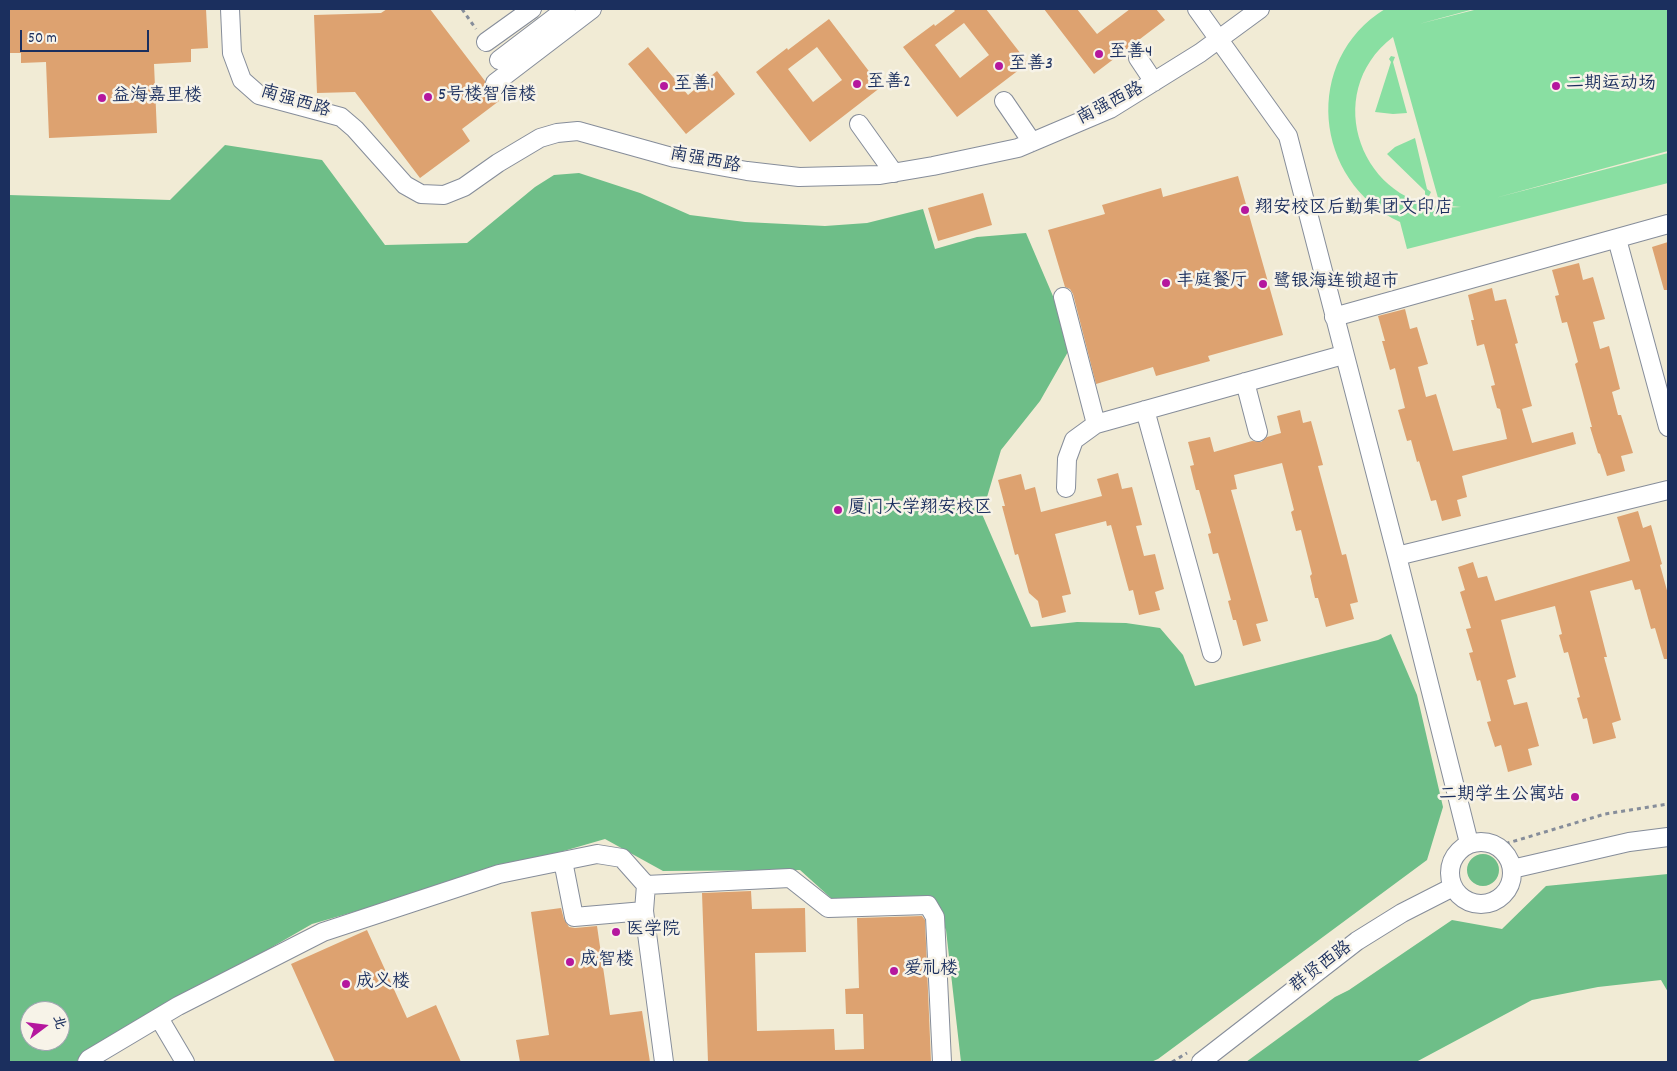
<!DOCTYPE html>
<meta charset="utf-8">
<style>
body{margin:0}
#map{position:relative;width:1677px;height:1071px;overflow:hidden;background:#f1ebd5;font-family:Dekko,"LXGW WenKai TC",sans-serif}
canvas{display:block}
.frame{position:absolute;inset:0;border:10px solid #1b2f5e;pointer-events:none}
.north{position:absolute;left:20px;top:1001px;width:50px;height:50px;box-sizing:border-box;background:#f7f3e8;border:1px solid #9fa5b1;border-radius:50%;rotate:75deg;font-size:14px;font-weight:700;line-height:20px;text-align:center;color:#1b2f5e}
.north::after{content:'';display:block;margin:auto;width:18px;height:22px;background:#b5179e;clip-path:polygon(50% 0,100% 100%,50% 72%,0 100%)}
.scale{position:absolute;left:20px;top:30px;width:129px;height:22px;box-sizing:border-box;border:2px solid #1b2f5e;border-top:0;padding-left:6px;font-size:15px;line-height:18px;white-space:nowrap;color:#1b2f5e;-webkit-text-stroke:4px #f7f3e8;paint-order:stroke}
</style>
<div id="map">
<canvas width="1677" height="1071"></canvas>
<div class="frame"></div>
<div class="north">北</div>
<div class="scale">50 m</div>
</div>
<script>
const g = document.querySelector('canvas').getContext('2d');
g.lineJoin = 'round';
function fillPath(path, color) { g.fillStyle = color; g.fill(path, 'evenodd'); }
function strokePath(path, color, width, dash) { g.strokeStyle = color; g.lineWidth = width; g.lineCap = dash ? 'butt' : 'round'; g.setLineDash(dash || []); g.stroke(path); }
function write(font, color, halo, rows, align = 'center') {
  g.font = font + ' Dekko,"LXGW WenKai TC",sans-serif'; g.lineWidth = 5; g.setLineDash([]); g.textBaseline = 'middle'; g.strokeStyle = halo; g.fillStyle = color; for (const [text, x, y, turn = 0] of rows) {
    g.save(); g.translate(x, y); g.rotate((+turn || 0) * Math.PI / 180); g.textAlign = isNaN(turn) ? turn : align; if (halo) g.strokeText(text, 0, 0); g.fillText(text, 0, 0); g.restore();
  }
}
fillPath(new Path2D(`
 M 1385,9 L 1474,9 L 1419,24 L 1478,9 L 1668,9 L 1668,151 L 1495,198 L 1668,153 L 1668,183 L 1407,249 L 1400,222 C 1313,181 1302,60 1385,9 ZM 1393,37 L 1440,205 L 1461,207 C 1366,216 1316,96 1393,37 Z
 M 1391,56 L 1395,57 L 1393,62 L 1407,113 L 1393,114 L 1375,112 L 1391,62 L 1389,59 Z
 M 1415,138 L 1427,189 L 1431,192 L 1429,196 L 1425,195 L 1425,191 L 1387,154 L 1395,147 Z`), '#89dfa2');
fillPath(new Path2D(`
 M 225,145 L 322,160 L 385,245 L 467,243 L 535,187 L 554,175 L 579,173 L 640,193 L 690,215 L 745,222 L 825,226 L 867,223 L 923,209 L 935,249 L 977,237 L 1026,233 L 1073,343 L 1040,401 L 1001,450 L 982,514 L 1031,627 L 1077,622 L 1126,623 L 1160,628 L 1183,655 L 1195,686 L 1378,640 L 1391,634 L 1417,695 L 1443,807 L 1427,860 L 1158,1059 L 1151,1062 L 961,1062 L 946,930 L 937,911 L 842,908 L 800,870 L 663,871 L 605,839 L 312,924 L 78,1059 L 77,1062 L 9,1062 L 9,195 L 170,200 ZM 30,1011 L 60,1011 L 60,1041 L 30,1041 Z
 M1467 870a16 16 0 1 1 32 0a16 16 0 1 1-32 0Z
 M 1668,874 L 1668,992 L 1661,980 L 1598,987 L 1532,1000 L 1416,1062 L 1246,1062 L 1335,997 L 1349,990 L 1452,920 L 1502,929 L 1546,886 Z`), '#6ebe88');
fillPath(new Path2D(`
 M 9,9 L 206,9 L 208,48 L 191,49 L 191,62 L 154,64 L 157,133 L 49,138 L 46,62 L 21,63 L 21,53 L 9,53 Z
 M 387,9 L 430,9 L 485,81 L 486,89 L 494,93 L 499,101 L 462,129 L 470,141 L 420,178 L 355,92 L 317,93 L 314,15 L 381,13 Z
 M 953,9 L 986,9 L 1028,63 L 957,117 L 903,47 L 934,24 L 935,26 L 955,11 ZM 964,23 L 989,55 L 960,78 L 935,45 Z
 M 1044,9 L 1077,9 L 1097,34 L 1130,9 L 1156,9 L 1165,20 L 1094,74 Z
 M 829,19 L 881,87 L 810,142 L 756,72 L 787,48 L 788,50 ZM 817,47 L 842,80 L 813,102 L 788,69 Z
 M 648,47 L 688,95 L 717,71 L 735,94 L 686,134 L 628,64 Z
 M 1238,176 L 1283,335 L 1208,356 L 1210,361 L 1156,376 L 1153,367 L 1096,384 L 1073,294 L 1070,289 L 1065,287 L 1048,230 L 1105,214 L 1102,205 L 1161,188 L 1163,197 Z
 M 983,193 L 992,225 L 938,241 L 928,208 Z
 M 1668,242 L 1668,290 L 1664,290 L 1652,247 Z
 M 1579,263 L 1583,280 L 1593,277 L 1605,319 L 1593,322 L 1600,349 L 1609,346 L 1620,389 L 1612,392 L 1618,415 L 1621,415 L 1633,453 L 1621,456 L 1625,471 L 1607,476 L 1600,454 L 1598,453 L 1590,427 L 1592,427 L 1575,364 L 1578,362 L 1567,322 L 1562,323 L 1555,296 L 1559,295 L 1552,270 Z
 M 1492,288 L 1495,301 L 1506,299 L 1518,343 L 1515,344 L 1532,406 L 1522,409 L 1532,443 L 1573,432 L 1576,444 L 1462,476 L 1467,497 L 1457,500 L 1461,516 L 1442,521 L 1436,500 L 1431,501 L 1419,461 L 1417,462 L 1411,440 L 1407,441 L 1398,410 L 1405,408 L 1395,368 L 1390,370 L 1382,341 L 1385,341 L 1378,316 L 1405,309 L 1410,329 L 1417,327 L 1428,364 L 1418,367 L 1426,397 L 1436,394 L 1453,451 L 1507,439 L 1500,409 L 1497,408 L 1491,386 L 1495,385 L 1484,344 L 1477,346 L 1471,320 L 1474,320 L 1468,295 Z
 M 1300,410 L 1303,423 L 1311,421 L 1323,465 L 1318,466 L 1342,555 L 1346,554 L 1358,602 L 1350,604 L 1354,619 L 1326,627 L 1318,598 L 1315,598 L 1310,576 L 1312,574 L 1301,530 L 1296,531 L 1291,512 L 1294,510 L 1282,463 L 1234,475 L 1237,489 L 1231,490 L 1268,621 L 1256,624 L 1261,641 L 1243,646 L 1236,620 L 1233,620 L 1228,601 L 1231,600 L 1218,553 L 1213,554 L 1208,534 L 1211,533 L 1199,490 L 1196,490 L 1190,466 L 1194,465 L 1188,442 L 1210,437 L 1214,452 L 1252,441 L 1261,442 L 1267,437 L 1281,433 L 1277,416 Z
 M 1118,473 L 1122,489 L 1132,487 L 1142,525 L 1136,526 L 1144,556 L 1155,554 L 1164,589 L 1155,592 L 1160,610 L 1139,615 L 1133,590 L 1129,591 L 1111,525 L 1107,526 L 1106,521 L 1055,534 L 1071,594 L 1062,596 L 1066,612 L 1042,618 L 1038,601 L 1029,593 L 1018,554 L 1015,555 L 1002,506 L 1005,506 L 998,480 L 1021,474 L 1025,490 L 1035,487 L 1041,512 L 1102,496 L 1097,479 Z
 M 1638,511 L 1643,528 L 1651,525 L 1662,564 L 1660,565 L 1668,594 L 1668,659 L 1664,659 L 1655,628 L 1651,629 L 1640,589 L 1635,590 L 1632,580 L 1590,591 L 1607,657 L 1604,657 L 1621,720 L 1612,723 L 1616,738 L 1593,744 L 1587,718 L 1583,719 L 1577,698 L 1580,697 L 1568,652 L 1564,653 L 1559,635 L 1562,634 L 1555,606 L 1501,620 L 1516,677 L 1507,680 L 1514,705 L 1527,702 L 1539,746 L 1528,749 L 1532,765 L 1508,772 L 1501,745 L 1495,747 L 1487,722 L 1491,721 L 1480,680 L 1477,681 L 1469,653 L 1473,652 L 1466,629 L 1471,628 L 1460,592 L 1465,590 L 1458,567 L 1473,562 L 1478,578 L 1487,576 L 1495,601 L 1630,561 L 1617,517 Z
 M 751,891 L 752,909 L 805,908 L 806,952 L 755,953 L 757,1031 L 834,1029 L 835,1050 L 864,1049 L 863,1014 L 846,1014 L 845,989 L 859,988 L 857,918 L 922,916 L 925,920 L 931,1062 L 708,1062 L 702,893 Z
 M 561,908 L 564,919 L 569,927 L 575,928 L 597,926 L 610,1015 L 642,1011 L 650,1062 L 520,1062 L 516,1040 L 549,1035 L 531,912 Z
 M 367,930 L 407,1018 L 436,1005 L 461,1062 L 335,1062 L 291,964 Z`), '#dda270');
const minor = new Path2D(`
 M 230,9 L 232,53 L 242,80 L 259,95 L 341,117 L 355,129 L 405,185 L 421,194 L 444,195 L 464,187 L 498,163 L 540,138 L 557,133 L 578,131 L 675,158 L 747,171 L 799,177 L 880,175 L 933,166 L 1018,148 L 1110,109 L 1200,53 L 1260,9
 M 1197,9 L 1288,136 L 1397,556 L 1469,843
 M 486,42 L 532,9
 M 1138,58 L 1154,82
 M 499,60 L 566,9
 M 495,83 L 592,9
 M 1004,101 L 1032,142
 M 859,124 L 894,173
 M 1617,239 L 1668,427
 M 1063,297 L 1096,424
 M 1334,317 L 1668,224
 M 1245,382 L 1258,432
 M 1145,410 L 1212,653
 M 1066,488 L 1067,459 L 1074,440 L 1096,424 L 1343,355
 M 1397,556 L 1668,490
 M1450 873a31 31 0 1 1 62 0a31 31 0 1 1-62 0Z
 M 563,861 L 574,917 L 644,911
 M 1512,869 L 1629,842 L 1668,837
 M 159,1018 L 185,1062
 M 87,1062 L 89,1059 L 178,1006 L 323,932 L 499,874 L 597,854 L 622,858 L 646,885
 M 664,1062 L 644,911 L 646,885 L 790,878 L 828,908 L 928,905 L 935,917 L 942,1062
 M 1201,1062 L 1357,941 L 1402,913 L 1453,887`);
strokePath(minor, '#868d9a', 20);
strokePath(new Path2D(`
 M 462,9 L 476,29
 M 1498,846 L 1605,814 L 1668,804
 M 1442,872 L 1450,867
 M 1172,1062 L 1187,1053`), '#868d9a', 3, [4, 4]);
strokePath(minor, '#fff', 18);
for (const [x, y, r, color] of [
 [1099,54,5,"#b5179e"],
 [999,66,5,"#b5179e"],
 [857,84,5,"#b5179e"],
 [664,86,5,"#b5179e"],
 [1556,86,5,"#b5179e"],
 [428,97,5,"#b5179e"],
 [102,98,5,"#b5179e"],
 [1245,210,5,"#b5179e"],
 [1166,283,5,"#b5179e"],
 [1263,284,5,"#b5179e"],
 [838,510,5,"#b5179e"],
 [1575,797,5,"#b5179e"],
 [616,932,5,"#b5179e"],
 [570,962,5,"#b5179e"],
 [894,971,5,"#b5179e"],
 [346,984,5,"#b5179e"]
]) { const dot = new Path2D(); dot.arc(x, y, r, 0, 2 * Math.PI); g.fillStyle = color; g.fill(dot); strokePath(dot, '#f7f3e8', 2); }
write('18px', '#1b2f5e', '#f7f3e8', [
 ["至善4",1109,54],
 ["至善3",1009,66],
 ["至善2",867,84],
 ["至善1",674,86],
 ["二期运动场",1566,86],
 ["5号楼智信楼",438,97],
 ["益海嘉里楼",112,98],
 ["翔安校区后勤集团文印店",1255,210],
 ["丰庭餐厅",1176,283],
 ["鹭银海连锁超市",1273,284],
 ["厦门大学翔安校区",848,510],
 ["二期学生公寓站",1565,797,"right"],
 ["医学院",626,932],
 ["成智楼",580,962],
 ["爱礼楼",904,971],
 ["成义楼",356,984]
], 'left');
write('18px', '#1b2f5e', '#f7f3e8', [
 ["南强西路",295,103,17],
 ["南强西路",1111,105,-27],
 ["南强西路",705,162,11],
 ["群贤西路",1322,968,-37]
]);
</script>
